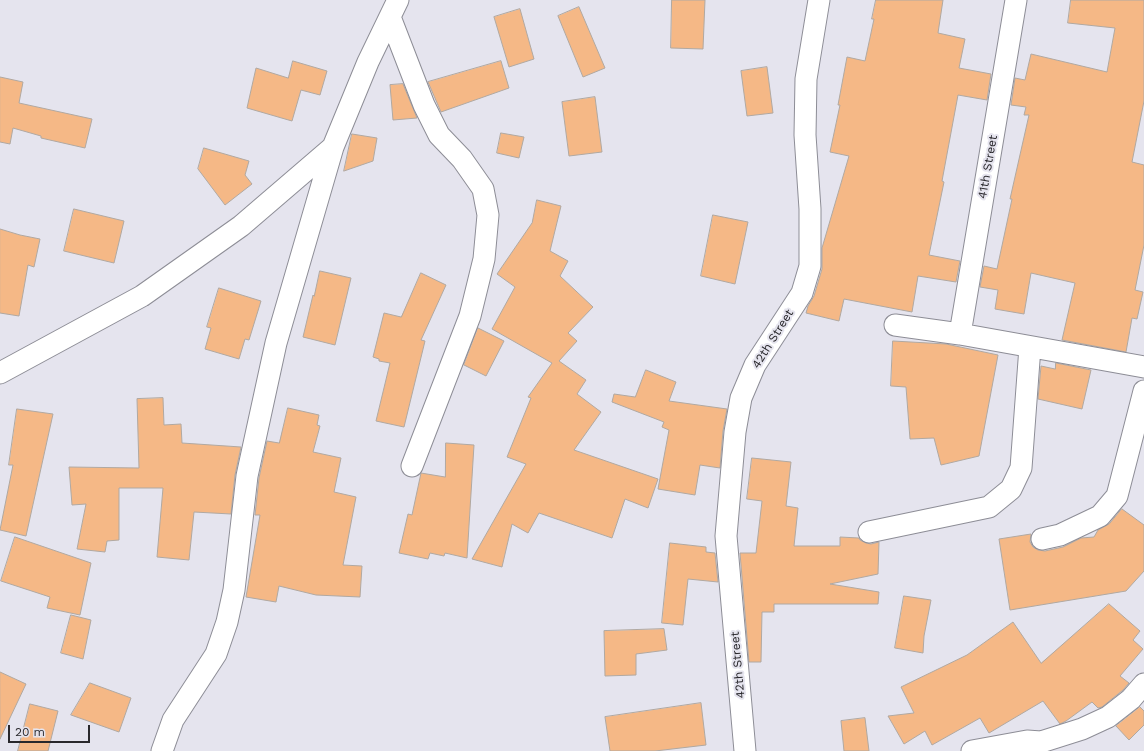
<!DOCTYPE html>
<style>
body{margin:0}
#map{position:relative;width:1144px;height:751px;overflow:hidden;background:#e5e4ee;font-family:"Work Sans",sans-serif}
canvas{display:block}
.scale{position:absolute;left:8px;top:725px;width:82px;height:18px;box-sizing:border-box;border:2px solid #29282c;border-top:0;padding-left:5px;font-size:12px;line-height:14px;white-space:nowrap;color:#29282c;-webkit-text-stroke:3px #e5e4ee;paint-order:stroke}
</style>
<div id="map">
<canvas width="1144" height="751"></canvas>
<div class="scale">20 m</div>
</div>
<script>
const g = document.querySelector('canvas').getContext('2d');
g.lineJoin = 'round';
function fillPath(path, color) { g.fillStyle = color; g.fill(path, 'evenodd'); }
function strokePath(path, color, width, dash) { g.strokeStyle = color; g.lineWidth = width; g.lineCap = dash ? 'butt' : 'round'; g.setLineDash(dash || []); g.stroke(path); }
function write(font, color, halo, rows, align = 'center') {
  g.font = font + ' "Work Sans",sans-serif'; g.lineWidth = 4; g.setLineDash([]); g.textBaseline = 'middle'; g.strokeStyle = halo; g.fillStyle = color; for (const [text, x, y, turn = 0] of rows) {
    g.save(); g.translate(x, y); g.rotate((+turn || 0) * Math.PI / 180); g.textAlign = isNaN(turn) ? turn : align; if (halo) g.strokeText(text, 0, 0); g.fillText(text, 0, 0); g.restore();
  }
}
const building = new Path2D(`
 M 672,0 L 705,0 L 703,49 L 671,48 Z
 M 876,0 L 943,0 L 938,33 L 965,39 L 959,68 L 991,74 L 987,100 L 958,95 L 942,181 L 944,182 L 929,255 L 960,261 L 956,282 L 918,276 L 912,312 L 844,299 L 839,321 L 806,313 L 808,306 L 814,296 L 822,269 L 822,248 L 849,156 L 830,152 L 840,105 L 838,105 L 847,57 L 865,61 L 874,19 L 872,19 Z
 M 1071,0 L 1144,0 L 1144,101 L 1132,162 L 1144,165 L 1144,245 L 1135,290 L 1143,292 L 1137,319 L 1132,318 L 1126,352 L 1062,340 L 1075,283 L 1031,273 L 1024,314 L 995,309 L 998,290 L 980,287 L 984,266 L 997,269 L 1012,199 L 1010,199 L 1029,115 L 1024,115 L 1026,107 L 1011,105 L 1015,78 L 1025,80 L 1031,54 L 1107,72 L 1115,28 L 1068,23 Z
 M 579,7 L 605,68 L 583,77 L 558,16 Z
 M 520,9 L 534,59 L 509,67 L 494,17 Z
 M 293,61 L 327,71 L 320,95 L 301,90 L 292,121 L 247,108 L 256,68 L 288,78 Z
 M 501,61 L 509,88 L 441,112 L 428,82 Z
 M 767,67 L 773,113 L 747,116 L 741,71 Z
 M 0,77 L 23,82 L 19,103 L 92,119 L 85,148 L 41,138 L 41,136 L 13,128 L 10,144 L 0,142 Z
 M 403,84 L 417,118 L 393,120 L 390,85 Z
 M 595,97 L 602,152 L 569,156 L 562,102 Z
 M 501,133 L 524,137 L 519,158 L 497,153 Z
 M 352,134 L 377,138 L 373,161 L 344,171 Z
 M 204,148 L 249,161 L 245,175 L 252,184 L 225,205 L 198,169 Z
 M 537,200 L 561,206 L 550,251 L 568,261 L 560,276 L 593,307 L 568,333 L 577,341 L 559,361 L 586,380 L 577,394 L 601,412 L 574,450 L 658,479 L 648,508 L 625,499 L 612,538 L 539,513 L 528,533 L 512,524 L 502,567 L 472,559 L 526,464 L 507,457 L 531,398 L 528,397 L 552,363 L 492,329 L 515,287 L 497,274 L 532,223 Z
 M 74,209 L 124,221 L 114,263 L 64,251 Z
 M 713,215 L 748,222 L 735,284 L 701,276 Z
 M 0,229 L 20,235 L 40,239 L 34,267 L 28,265 L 19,316 L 0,313 Z
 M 320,271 L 351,278 L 335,345 L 303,337 L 313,295 L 314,296 Z
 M 421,273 L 446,285 L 421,340 L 425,341 L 404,427 L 376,421 L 390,363 L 379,361 L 379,359 L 373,357 L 384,313 L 401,317 Z
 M 219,288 L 261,301 L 249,340 L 245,339 L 239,359 L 205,349 L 211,328 L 207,327 Z
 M 478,328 L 504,341 L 486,376 L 464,365 Z
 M 893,341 L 946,344 L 998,355 L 979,456 L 941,465 L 934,438 L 910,439 L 906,387 L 891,386 Z
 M 1056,363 L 1091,370 L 1082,409 L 1038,399 L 1041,366 L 1055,369 Z
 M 646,370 L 676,382 L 669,401 L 727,409 L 723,431 L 720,468 L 700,465 L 695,495 L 658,489 L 669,430 L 662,427 L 664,422 L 612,402 L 614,394 L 635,397 Z
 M 163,398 L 164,425 L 181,424 L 182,443 L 241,447 L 235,475 L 231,514 L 194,512 L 189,560 L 157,557 L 163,488 L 119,488 L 119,540 L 107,541 L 105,552 L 77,549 L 86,504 L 72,505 L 69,467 L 139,468 L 137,399 Z
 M 288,408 L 319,415 L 317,425 L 320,426 L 313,452 L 341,458 L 334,492 L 356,497 L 343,565 L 362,566 L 360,597 L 316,595 L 279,586 L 276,602 L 246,597 L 260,515 L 255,515 L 259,478 L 267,441 L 279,443 Z
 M 17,409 L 53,414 L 26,536 L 0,530 L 13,465 L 9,465 Z
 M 446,443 L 474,445 L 467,558 L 445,553 L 444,556 L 430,553 L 428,559 L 399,553 L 408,514 L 412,515 L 421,473 L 445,477 Z
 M 752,458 L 791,462 L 786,506 L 798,508 L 794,546 L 840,546 L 840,537 L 859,538 L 860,540 L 866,543 L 871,544 L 879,542 L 878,574 L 830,584 L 879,592 L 878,604 L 774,604 L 774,612 L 762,612 L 761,662 L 749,662 L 740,553 L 756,553 L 762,501 L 747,499 Z
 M 1122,509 L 1144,525 L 1144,571 L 1126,591 L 1010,610 L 999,539 L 1031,534 L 1030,542 L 1033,547 L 1038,550 L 1045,551 L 1063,547 L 1081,538 L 1094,537 L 1098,530 L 1109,524 Z
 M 15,537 L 91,563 L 80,615 L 47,608 L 50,597 L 1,581 Z
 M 670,543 L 706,547 L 706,552 L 715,553 L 718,582 L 688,579 L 683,625 L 662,623 Z
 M 904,596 L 931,600 L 924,636 L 923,653 L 895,648 Z
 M 1109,604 L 1140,631 L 1133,640 L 1143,649 L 1120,676 L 1129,683 L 1123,690 L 1102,707 L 1098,708 L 1092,702 L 1066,721 L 1060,724 L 1043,701 L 989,733 L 980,718 L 932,745 L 925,731 L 904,744 L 888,716 L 914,713 L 901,687 L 967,655 L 1013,622 L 1041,663 Z
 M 71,615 L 91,620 L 83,659 L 61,653 Z
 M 664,629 L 667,650 L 636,654 L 636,675 L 605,676 L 604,631 Z
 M 0,672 L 26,684 L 0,739 Z
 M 90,683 L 131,698 L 119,732 L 71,715 Z
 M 701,703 L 706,745 L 655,751 L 610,751 L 605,717 Z
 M 30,704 L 58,711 L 48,751 L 18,751 Z
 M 1140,707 L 1144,711 L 1144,725 L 1129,740 L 1116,726 Z
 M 865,718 L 869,751 L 844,751 L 841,721 Z`);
fillPath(building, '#f5b886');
strokePath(building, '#b0a8a1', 1);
const street = new Path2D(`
 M 390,17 L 424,105 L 439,135 L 462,159 L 483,189 L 488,215 L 484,259 L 470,316 L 412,466
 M 895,325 L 960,334 L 1144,367
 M 960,334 L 1016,0
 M 0,373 L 142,296 L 241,226 L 333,147 L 368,62 L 398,0
 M 869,532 L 989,507 L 1011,489 L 1021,468 L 1030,347
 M 1042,539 L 1060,535 L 1100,516 L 1117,496 L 1144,391
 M 162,751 L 173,720 L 216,654 L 227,622 L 234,590 L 247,476 L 276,343 L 333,147
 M 745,751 L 726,536 L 735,432 L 741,398 L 755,365 L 802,293 L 810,266 L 810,209 L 805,135 L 806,79 L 819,0
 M 972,751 L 1027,741 L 1041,742 L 1082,729 L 1108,717 L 1131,699 L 1144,684`);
strokePath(street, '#8d8d96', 23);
strokePath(street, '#fff', 21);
write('12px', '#29282c', '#e5e4ee', [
 ["41th Street",988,167,-80],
 ["42th Street",773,339,-58],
 ["42th Street",738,665,-95]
]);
</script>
